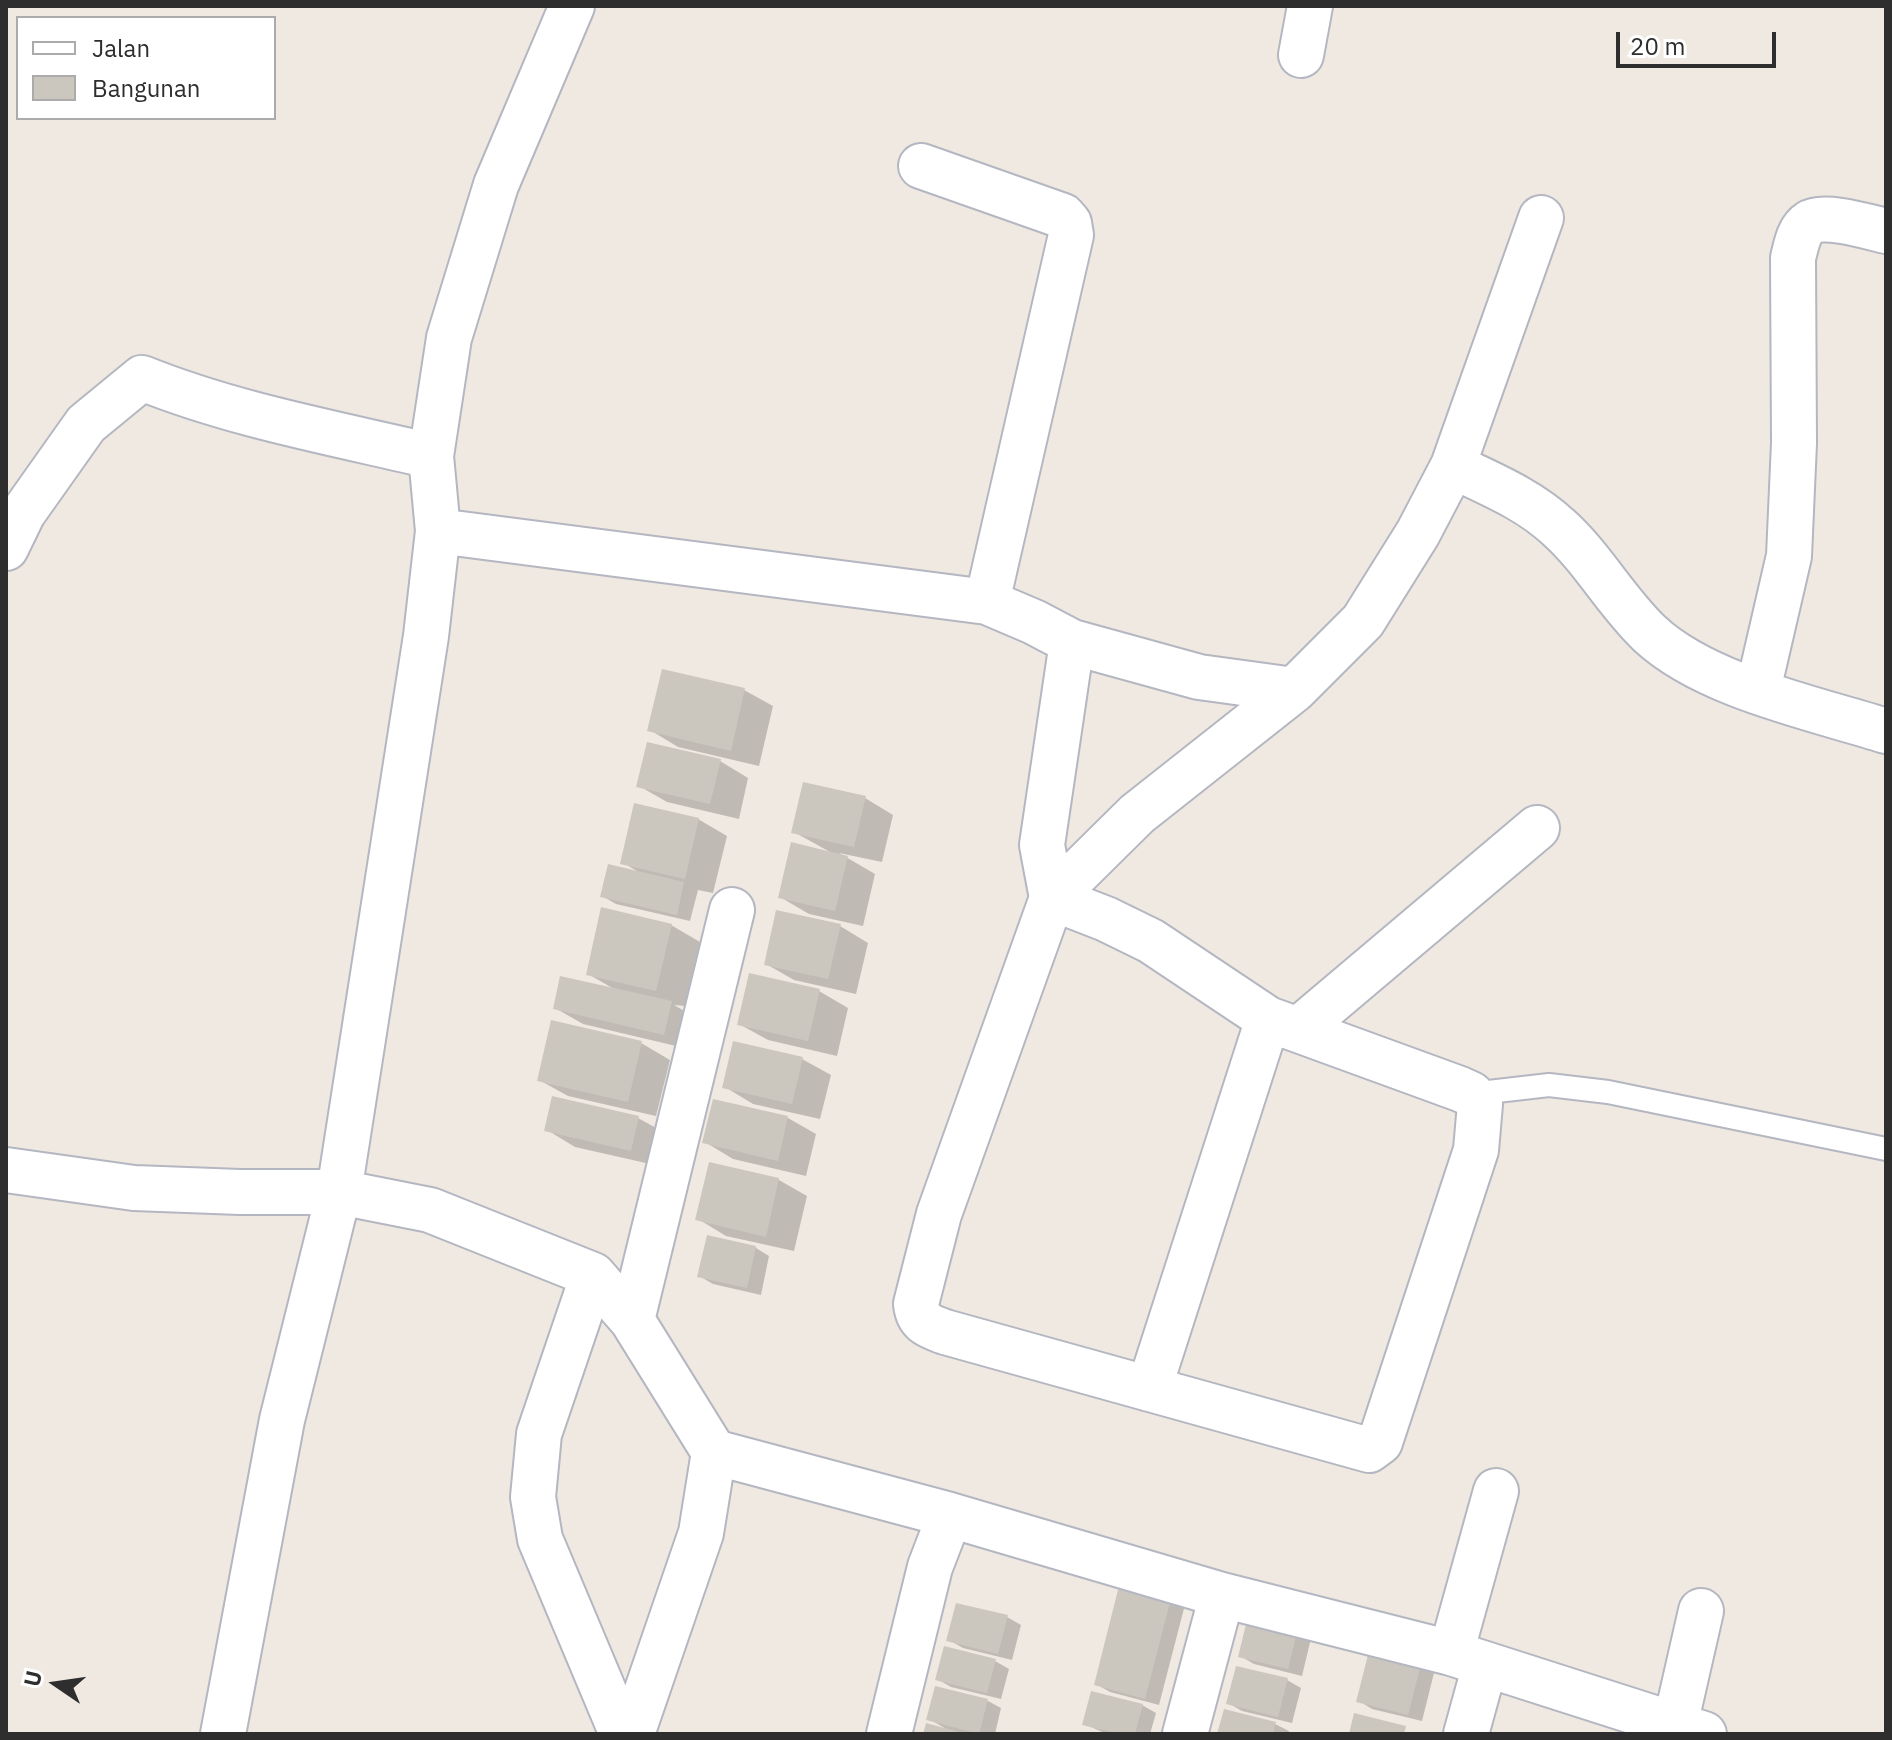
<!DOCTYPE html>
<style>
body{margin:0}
#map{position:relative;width:1892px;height:1740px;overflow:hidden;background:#efe9e1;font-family:"IBM Plex Sans",sans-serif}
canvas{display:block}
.frame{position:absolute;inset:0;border:8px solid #2e2e2e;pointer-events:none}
.legend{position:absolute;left:16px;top:16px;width:260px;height:104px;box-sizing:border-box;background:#fff;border:2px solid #ababab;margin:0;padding:10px 14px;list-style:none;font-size:24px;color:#2e2e2e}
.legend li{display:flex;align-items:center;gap:16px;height:40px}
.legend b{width:40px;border:2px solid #ababab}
.north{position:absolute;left:16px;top:1644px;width:80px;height:80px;-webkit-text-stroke:6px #fff;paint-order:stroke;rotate:283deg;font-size:22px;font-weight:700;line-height:32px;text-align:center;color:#2e2e2e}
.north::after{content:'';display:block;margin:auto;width:28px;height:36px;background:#2e2e2e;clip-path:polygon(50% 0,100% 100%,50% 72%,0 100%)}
.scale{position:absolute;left:1616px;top:32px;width:160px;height:36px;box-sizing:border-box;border:4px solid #2e2e2e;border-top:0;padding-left:10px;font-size:24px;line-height:28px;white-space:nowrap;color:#2e2e2e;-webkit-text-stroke:6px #fff;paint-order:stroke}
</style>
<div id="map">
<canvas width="1892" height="1740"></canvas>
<div class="frame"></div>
<ul class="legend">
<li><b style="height:10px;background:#fff"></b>Jalan</li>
<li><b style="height:22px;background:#cbc7bf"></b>Bangunan</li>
</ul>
<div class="north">U</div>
<div class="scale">20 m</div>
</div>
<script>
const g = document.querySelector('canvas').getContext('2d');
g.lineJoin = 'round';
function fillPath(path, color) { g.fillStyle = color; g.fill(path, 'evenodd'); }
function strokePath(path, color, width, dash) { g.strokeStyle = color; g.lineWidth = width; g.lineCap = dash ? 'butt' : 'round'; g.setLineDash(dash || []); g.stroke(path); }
fillPath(new Path2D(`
 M 744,690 L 773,706 L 759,766 L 678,747 L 650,730 Z
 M 720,761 L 748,778 L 739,819 L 667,802 L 639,786 Z
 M 865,798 L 893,815 L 882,862 L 839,853 L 875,874 L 863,926 L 809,914 L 780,897 L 830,852 L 794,832 Z
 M 698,819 L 727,836 L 713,893 L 698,890 L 690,921 L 616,904 L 602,896 L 640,873 L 622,862 Z
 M 671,925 L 700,942 L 685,1006 L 674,1005 L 700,1020 L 693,1050 L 583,1024 L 555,1008 L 614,989 L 588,974 Z
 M 840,926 L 868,943 L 856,994 L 794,980 L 766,964 Z
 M 750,975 L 819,991 L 848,1008 L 837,1056 L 768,1040 L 739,1024 Z
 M 641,1043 L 670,1060 L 656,1116 L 568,1096 L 539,1080 Z
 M 802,1059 L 831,1075 L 820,1119 L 753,1104 L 725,1087 Z
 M 638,1118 L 667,1134 L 659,1166 L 575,1147 L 547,1130 Z
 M 788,1118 L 816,1134 L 806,1176 L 733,1159 L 705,1142 Z
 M 710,1164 L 779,1180 L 807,1196 L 794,1251 L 726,1236 L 698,1219 Z
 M 708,1237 L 756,1248 L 769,1256 L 761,1295 L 713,1284 L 699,1276 Z
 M 1124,1573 L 1188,1593 L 1159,1705 L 1110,1692 L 1096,1684 Z
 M 1007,1617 L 1021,1625 L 1012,1660 L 963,1648 L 949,1640 Z
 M 1313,1630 L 1302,1676 L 1254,1664 L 1240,1656 Z
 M 1372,1649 L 1435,1669 L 1422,1721 L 1372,1709 L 1359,1701 Z
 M 995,1661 L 1009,1669 L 1001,1699 L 951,1687 L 937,1679 Z
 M 1287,1680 L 1301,1688 L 1292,1723 L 1242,1711 L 1228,1703 Z
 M 988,1701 L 1001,1708 L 995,1734 L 925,1734 L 948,1730 L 929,1719 Z
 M 1142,1705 L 1156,1713 L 1150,1734 L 1107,1734 L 1084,1724 Z
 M 1275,1724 L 1289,1731 L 1288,1734 L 1219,1734 Z`), '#0003');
fillPath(new Path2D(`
 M 662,669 L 745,688 L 731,751 L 647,731 Z
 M 647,742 L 721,759 L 710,804 L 636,787 Z
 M 803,782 L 866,796 L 854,847 L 791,833 Z
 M 634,803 L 699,818 L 685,879 L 620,864 Z
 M 791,842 L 848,856 L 835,911 L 778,898 Z
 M 608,864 L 684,882 L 677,915 L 600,897 Z
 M 601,907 L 672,924 L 656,991 L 586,975 Z
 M 776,910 L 841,924 L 828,979 L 764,965 Z
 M 749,973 L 820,989 L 808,1041 L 737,1025 Z
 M 560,976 L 672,1001 L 664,1035 L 553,1009 Z
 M 551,1020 L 642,1041 L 628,1102 L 537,1081 Z
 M 733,1041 L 803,1057 L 792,1104 L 722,1088 Z
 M 552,1096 L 639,1116 L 631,1151 L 544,1131 Z
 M 713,1099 L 788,1116 L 778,1161 L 702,1143 Z
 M 709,1162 L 779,1178 L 766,1237 L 695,1220 Z
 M 707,1235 L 756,1246 L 747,1288 L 697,1277 Z
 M 1123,1570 L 1175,1583 L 1145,1699 L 1094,1685 Z
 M 956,1603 L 1008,1615 L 998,1654 L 946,1641 Z
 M 1250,1608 L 1300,1621 L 1288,1669 L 1238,1657 Z
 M 944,1646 L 996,1659 L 987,1693 L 935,1680 Z
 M 1370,1647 L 1422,1660 L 1408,1715 L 1356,1702 Z
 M 1236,1666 L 1288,1678 L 1278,1717 L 1226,1704 Z
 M 935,1686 L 988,1699 L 979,1734 L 926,1720 Z
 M 1091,1691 L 1143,1704 L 1135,1734 L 1119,1734 L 1082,1725 Z
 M 1224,1709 L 1276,1722 L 1273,1734 L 1217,1734 Z
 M 1354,1713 L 1406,1726 L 1404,1734 L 1349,1734 Z
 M 926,1723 L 963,1733 L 963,1734 L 923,1734 Z`), '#cbc7bf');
const service = new Path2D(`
 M 1471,1094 L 1549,1085 L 1608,1092 L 1886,1149`);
const minor = new Path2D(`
 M 1301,55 L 1310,6
 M 921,166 L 1063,216 L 1069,223 L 1071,235 L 987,602
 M 1453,466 C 1490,484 1528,499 1558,527 C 1593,558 1616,602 1650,634 C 1706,686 1813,708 1886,731
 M 438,531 L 987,602 L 1034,622 L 1072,642 L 1042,845 L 1052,898 L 1106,919 L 1151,941 L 1268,1019 L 1460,1089 L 1471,1094 L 1480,1104 L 1476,1150 L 1380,1442 L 1369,1450 L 945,1332 C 929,1326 918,1323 916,1304 L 939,1214 L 1052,898 L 1137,814 L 1294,690
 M 6,548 L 23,513 L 86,424 L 142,378 C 234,415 334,433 431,456
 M 1072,642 L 1199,677 L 1294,690 L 1363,621 L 1418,533 L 1453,466 L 1541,218
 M 1758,690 L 1789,556 L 1794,443 L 1793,258 C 1796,246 1799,229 1809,223 C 1823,213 1869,227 1886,231
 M 1299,1029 L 1537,828
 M 6,1170 L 134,1188 L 240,1192 L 339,1192 L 430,1210 L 593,1275 L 632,1320 L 714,1452 L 950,1515 L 1222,1595 L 1451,1653 L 1704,1734
 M 593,1275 L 539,1434 L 533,1497 L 540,1539 L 622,1734
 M 632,1320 L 732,910
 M 1149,1389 L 1268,1019
 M 1451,1653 L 1496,1491
 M 1675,1725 L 1701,1611
 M 223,1734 L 282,1420 L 339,1192 L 426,636 L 438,531 L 431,456 L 449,338 L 496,185 L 572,6
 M 632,1734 L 701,1533 L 714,1452
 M 889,1734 L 930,1567 L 950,1515
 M 1185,1734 L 1222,1595
 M 1466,1734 L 1485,1665`);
strokePath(service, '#b4b7c1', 26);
strokePath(minor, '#b4b7c1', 48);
strokePath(service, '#fff', 22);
strokePath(minor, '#fff', 44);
</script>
